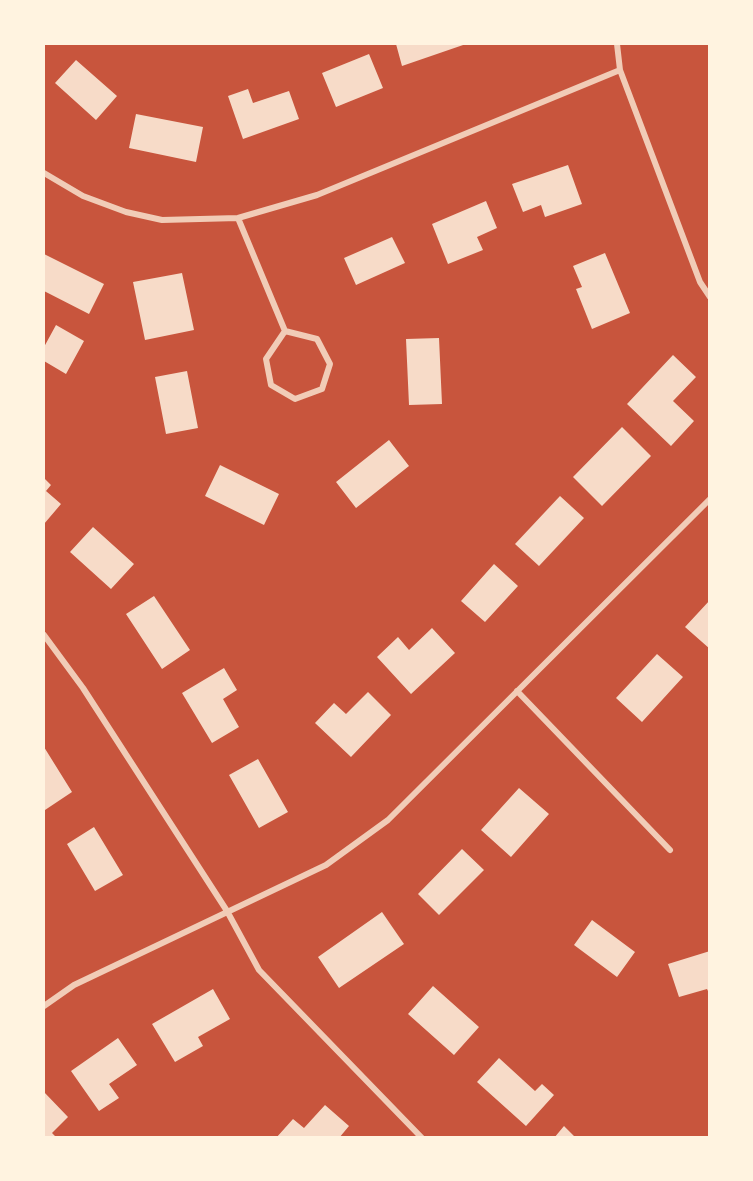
<!DOCTYPE html>
<style>
body{margin:0}
#map{position:relative;width:753px;height:1181px;overflow:hidden;background:#c8553d;font-family:Rubik,sans-serif}
canvas{display:block}
.frame{position:absolute;inset:0;border:45px solid #fff3e0;pointer-events:none}
</style>
<div id="map">
<canvas width="753" height="1181"></canvas>
<div class="frame"></div>
</div>
<script>
const g = document.querySelector('canvas').getContext('2d');
g.lineJoin = 'round';
function fillPath(path, color) { g.fillStyle = color; g.fill(path, 'evenodd'); }
function strokePath(path, color, width, dash) { g.strokeStyle = color; g.lineWidth = width; g.lineCap = dash ? 'butt' : 'round'; g.setLineDash(dash || []); g.stroke(path); }
fillPath(new Path2D(`
 M 396,44 L 466,44 L 402,66 Z
 M 369,54 L 383,88 L 336,107 L 322,73 Z
 M 76,60 L 117,96 L 96,120 L 55,83 Z
 M 248,89 L 253,103 L 289,91 L 299,119 L 243,139 L 228,96 Z
 M 136,114 L 203,127 L 196,162 L 129,148 Z
 M 568,165 L 582,204 L 545,217 L 541,205 L 523,212 L 512,184 Z
 M 486,201 L 497,228 L 477,237 L 483,250 L 448,264 L 432,224 Z
 M 392,237 L 405,263 L 356,285 L 344,258 Z
 M 605,253 L 630,313 L 592,329 L 576,289 L 582,287 L 573,266 Z
 M 44,254 L 104,284 L 89,314 L 44,291 Z
 M 182,273 L 194,330 L 145,340 L 133,282 Z
 M 56,325 L 84,341 L 66,374 L 44,361 L 44,347 Z
 M 439,338 L 442,404 L 409,405 L 406,339 Z
 M 673,355 L 696,377 L 673,401 L 694,421 L 671,446 L 627,404 Z
 M 187,371 L 198,428 L 166,434 L 155,377 Z
 M 622,427 L 651,456 L 602,506 L 573,477 Z
 M 389,440 L 409,466 L 356,508 L 336,482 Z
 M 220,465 L 279,494 L 264,525 L 205,496 Z
 M 44,478 L 51,485 L 46,491 L 61,504 L 44,524 Z
 M 560,496 L 584,518 L 539,566 L 515,544 Z
 M 93,527 L 134,564 L 111,589 L 70,552 Z
 M 494,564 L 518,586 L 485,622 L 461,601 Z
 M 154,596 L 190,650 L 162,669 L 126,614 Z
 M 710,600 L 710,649 L 685,627 Z
 M 432,628 L 455,653 L 411,694 L 377,657 L 398,637 L 409,650 Z
 M 657,654 L 683,677 L 642,722 L 616,698 Z
 M 224,668 L 237,690 L 223,699 L 239,727 L 212,743 L 182,693 Z
 M 368,692 L 391,715 L 351,757 L 315,723 L 334,703 L 346,714 Z
 M 44,747 L 72,792 L 45,810 L 44,807 Z
 M 258,759 L 288,812 L 259,828 L 229,775 Z
 M 519,788 L 549,814 L 511,857 L 481,830 Z
 M 94,827 L 123,875 L 95,891 L 67,844 Z
 M 462,849 L 484,870 L 439,915 L 418,894 Z
 M 382,912 L 404,944 L 339,988 L 318,957 Z
 M 592,920 L 635,952 L 617,977 L 574,945 Z
 M 710,951 L 710,995 L 707,989 L 679,997 L 668,964 Z
 M 433,986 L 479,1027 L 454,1055 L 408,1014 Z
 M 213,989 L 230,1019 L 198,1037 L 203,1046 L 175,1062 L 152,1024 Z
 M 118,1038 L 137,1065 L 109,1084 L 119,1098 L 99,1111 L 71,1071 Z
 M 499,1058 L 535,1091 L 542,1084 L 554,1095 L 526,1126 L 477,1082 Z
 M 44,1092 L 68,1117 L 52,1133 L 57,1138 L 44,1138 Z
 M 325,1105 L 349,1126 L 339,1138 L 276,1138 L 293,1119 L 304,1128 Z
 M 564,1126 L 576,1138 L 554,1138 Z`), '#f7dbc8');
strokePath(new Path2D(`
 M 617,44 L 620,70 L 700,282 L 710,297
 M 44,173 L 83,196 L 126,212 L 162,220 L 238,218 L 317,195 L 620,70
 M 238,218 L 285,331 L 317,339 L 330,364 L 322,389 L 295,399 L 271,385 L 266,359 L 285,331
 M 44,635 L 83,688 L 227,911 L 259,970 L 422,1138
 M 517,691 L 670,850
 M 44,1006 L 74,985 L 326,865 L 388,820 L 710,499`), '#f1ccb7', 6);
</script>
